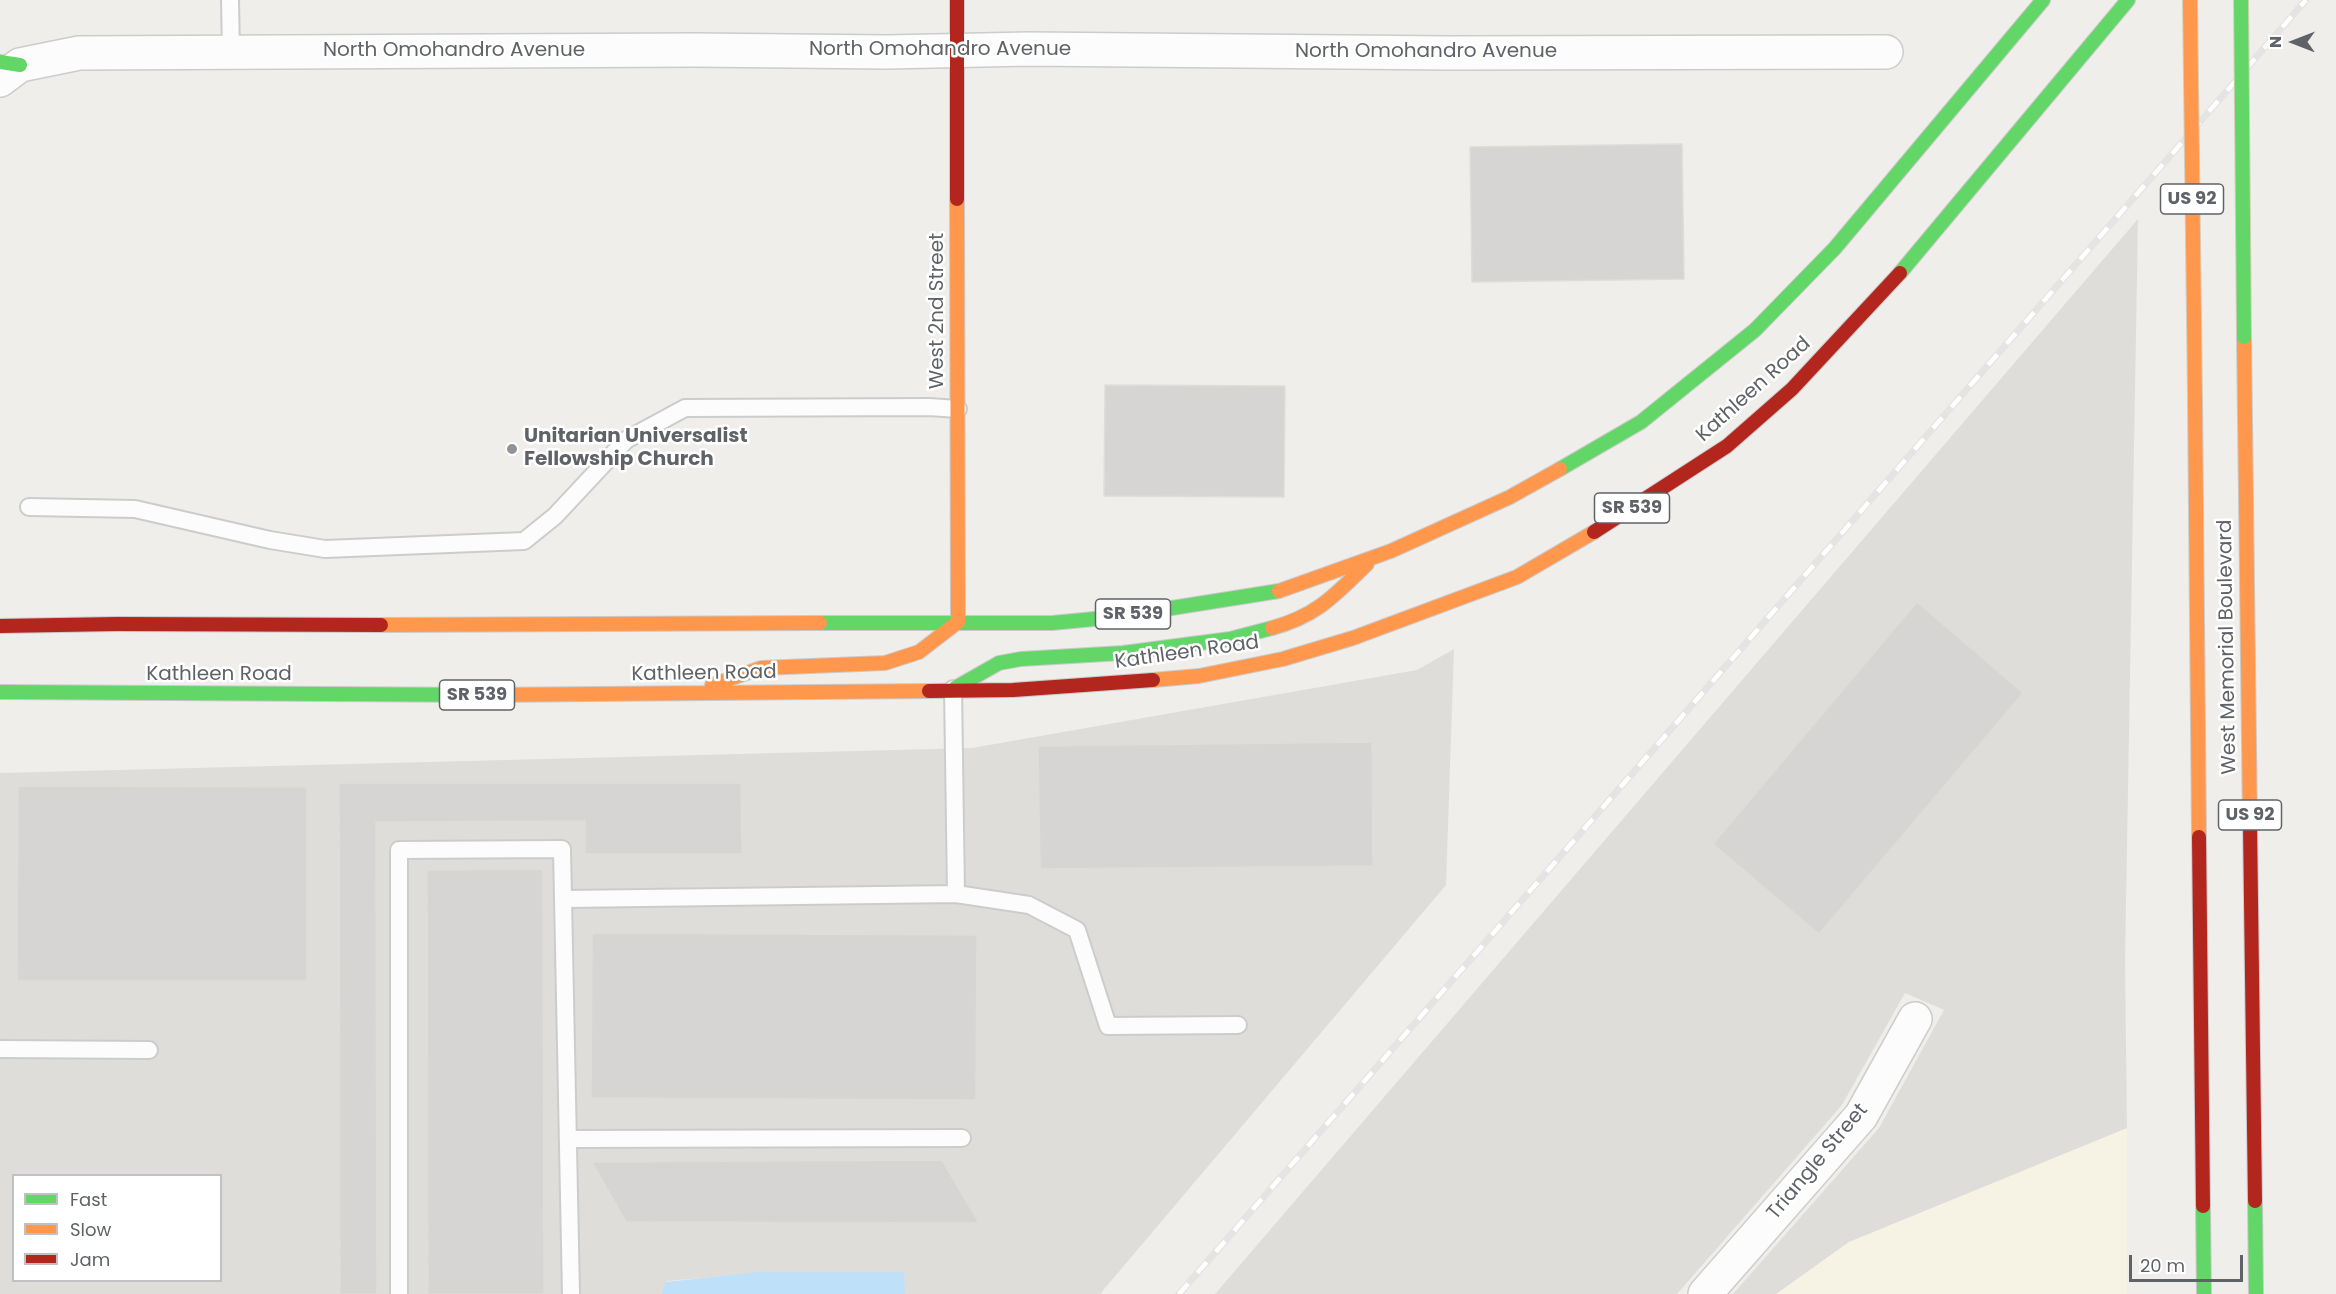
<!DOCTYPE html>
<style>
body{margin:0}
#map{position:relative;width:2336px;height:1294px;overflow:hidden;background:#efeeea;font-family:Poppins,sans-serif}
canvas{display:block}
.legend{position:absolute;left:12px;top:1174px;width:210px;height:108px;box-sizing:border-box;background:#fff;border:2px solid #bfc1c3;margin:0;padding:8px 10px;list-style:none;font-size:18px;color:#5f6368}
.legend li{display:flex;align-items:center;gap:12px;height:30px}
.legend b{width:30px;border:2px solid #bfc1c3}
.north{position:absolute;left:2264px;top:12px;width:60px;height:60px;-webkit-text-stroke:4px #fff;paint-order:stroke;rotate:270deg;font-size:16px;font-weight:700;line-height:24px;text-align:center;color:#5f6368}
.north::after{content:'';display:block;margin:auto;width:21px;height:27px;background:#5f6368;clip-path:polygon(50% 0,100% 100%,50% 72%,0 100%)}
.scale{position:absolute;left:2129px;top:1255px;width:114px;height:27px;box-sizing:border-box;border:3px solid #5f6368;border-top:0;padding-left:8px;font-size:18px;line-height:21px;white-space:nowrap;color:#5f6368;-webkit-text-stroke:4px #fff;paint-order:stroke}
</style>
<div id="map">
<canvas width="2336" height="1294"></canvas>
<ul class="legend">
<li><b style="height:8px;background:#63d668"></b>Fast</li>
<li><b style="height:8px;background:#ff974d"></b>Slow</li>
<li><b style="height:8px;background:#b3261e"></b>Jam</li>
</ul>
<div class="north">N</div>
<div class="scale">20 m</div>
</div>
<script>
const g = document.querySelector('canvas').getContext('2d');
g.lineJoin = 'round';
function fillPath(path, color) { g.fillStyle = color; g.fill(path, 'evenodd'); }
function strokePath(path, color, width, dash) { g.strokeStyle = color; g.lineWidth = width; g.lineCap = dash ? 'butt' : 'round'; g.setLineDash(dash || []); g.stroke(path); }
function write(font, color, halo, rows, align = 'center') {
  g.font = font + ' Poppins,sans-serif'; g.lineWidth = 5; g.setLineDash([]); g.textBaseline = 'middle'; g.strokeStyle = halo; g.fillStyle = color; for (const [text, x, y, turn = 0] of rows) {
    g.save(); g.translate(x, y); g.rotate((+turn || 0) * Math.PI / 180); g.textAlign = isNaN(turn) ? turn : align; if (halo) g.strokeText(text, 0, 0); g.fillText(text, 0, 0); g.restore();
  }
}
fillPath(new Path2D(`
 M 2127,1128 L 2127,1294 L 1776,1294 L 1849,1242 Z`), '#f7f3e4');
fillPath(new Path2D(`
 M 2138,219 L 2125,961 L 2127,1128 L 1849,1242 L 1776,1294 L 1733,1294 L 1879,1128 L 1944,1010 L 1905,993 L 1842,1105 L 1677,1294 L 1215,1294 Z
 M 1454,649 L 1446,885 L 1100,1294 L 905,1294 L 903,1272 L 758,1273 L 667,1281 L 661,1294 L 0,1294 L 0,773 L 972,748 L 1417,670 ZM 14,1176 L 220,1176 L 220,1280 L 14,1280 Z`), '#dfddda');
fillPath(new Path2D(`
 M 758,1272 L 904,1272 L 905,1294 L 661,1294 L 666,1282 Z`), '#bfe0f9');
const building = new Path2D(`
 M 1682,144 L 1684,279 L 1472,282 L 1470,147 Z
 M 1105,385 L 1285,386 L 1284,497 L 1104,496 Z
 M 1917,602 L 2023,693 L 1819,934 L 1713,844 Z
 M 1372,742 L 1373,866 L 1040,869 L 1038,746 Z
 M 339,783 L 741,783 L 742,854 L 585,854 L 585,821 L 376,822 L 377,1294 L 340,1294 Z
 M 18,786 L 307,787 L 307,981 L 17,981 Z
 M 543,869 L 544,1294 L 428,1294 L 427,870 Z
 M 592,933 L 977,935 L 976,1100 L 591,1098 Z
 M 942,1160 L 979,1223 L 626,1222 L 592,1162 Z`);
fillPath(building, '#d6d5d3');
strokePath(building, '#deddd9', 1.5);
const lane = new Path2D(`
 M 230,0 L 231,52
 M 29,507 L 135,509 L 270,540 L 325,549 L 524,541 L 555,516 L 626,440 L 685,408 L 929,407 L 958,409
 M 953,689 L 956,894 L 1029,905 L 1077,930 L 1108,1026 L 1238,1025
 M 565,899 L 956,894
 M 0,1049 L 149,1050
 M 569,1139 L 962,1138
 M 399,1294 L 399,850 L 562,849 L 571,1294`);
const street = new Path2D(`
 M 0,80 L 20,65 L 79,53 L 695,50 L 887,52 L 1029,49 L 1449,53 L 1886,52
 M 1705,1294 L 1861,1116 L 1915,1019`);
const fast = new Path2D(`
 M 0,62 L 20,65
 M 1900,273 L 2128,0
 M 1560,469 L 1641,422 L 1755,330 L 1835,248 L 2043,0
 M 820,623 L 1052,623 L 1115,617 L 1279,591
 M 955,688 L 999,663 L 1021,659 L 1123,653 L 1230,639 L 1272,628
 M 0,692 L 488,695
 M 2255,1201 L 2256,1294
 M 2203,1206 L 2204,1294`);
const slow = new Path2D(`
 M 957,199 L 958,622
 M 2244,337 L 2250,825
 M 2195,399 L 2199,837
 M 1279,591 L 1391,551 L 1510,497 L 1560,469
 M 381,625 L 820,623
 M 1272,628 C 1317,616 1335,595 1367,564
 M 1153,680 L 1199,676 L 1283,659 L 1353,638 L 1517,577 L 1594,532
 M 712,685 L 761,668 L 885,663 L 919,652 L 958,622
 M 488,695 L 929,691`);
const jam = new Path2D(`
 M 957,0 L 957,199
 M 1594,532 L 1727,446 L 1792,389 L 1900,273
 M 0,626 L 117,624 L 381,625
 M 929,691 L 1013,690 L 1153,680
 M 2250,825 L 2255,1201
 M 2199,837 L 2203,1206`);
strokePath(lane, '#cbcccc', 20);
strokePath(street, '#cbcccc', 36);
strokePath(fast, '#cacacb', 16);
strokePath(slow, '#cacacb', 16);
strokePath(jam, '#cacacb', 16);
strokePath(lane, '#fdfcfc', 16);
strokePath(street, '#fdfcfc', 33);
strokePath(fast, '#63d668', 14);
strokePath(slow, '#ff974d', 14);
strokePath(jam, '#b3261e', 14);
const rail = new Path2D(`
 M 1179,1294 L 2306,0`);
strokePath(rail, '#e4e4e4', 7);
strokePath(rail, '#fff', 4.5, [14]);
const fastBridge = new Path2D(`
 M 2241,0 L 2244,337`);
const slowBridge = new Path2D(`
 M 2190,0 L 2195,399`);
strokePath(fastBridge, '#d7ceb8', 16, []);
strokePath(slowBridge, '#d7ceb8', 16, []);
strokePath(fastBridge, '#63d668', 14);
strokePath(slowBridge, '#ff974d', 14);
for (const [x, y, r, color] of [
 [512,449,6,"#919496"]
]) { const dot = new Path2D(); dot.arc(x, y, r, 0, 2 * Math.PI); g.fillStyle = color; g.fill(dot); strokePath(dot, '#fff', 2); }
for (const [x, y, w] of [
 [2192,199,63],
 [1632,508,75],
 [1133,614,75],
 [477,695,75],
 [2250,815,63]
]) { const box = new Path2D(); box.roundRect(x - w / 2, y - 15, w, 30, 4.5); g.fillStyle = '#fff'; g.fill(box); strokePath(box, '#5f6368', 1.5); }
write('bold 18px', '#5f6368', null, [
 ["US 92",2192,199],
 ["SR 539",1632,508],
 ["SR 539",1133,614],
 ["SR 539",477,695],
 ["US 92",2250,815]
]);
write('20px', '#5f6368', '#fff', [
 ["North Omohandro Avenue",940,50],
 ["North Omohandro Avenue",454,51],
 ["North Omohandro Avenue",1426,52],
 ["West 2nd Street",938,311,-90],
 ["Kathleen Road",1754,390,-42],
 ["West Memorial Boulevard",2228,647,-91],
 ["Kathleen Road",1187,653,-8],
 ["Kathleen Road",704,674,-1],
 ["Kathleen Road",219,675],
 ["Triangle Street",1818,1162,-50]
]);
write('bold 20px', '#5f6368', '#fff', [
 ["Unitarian Universalist",524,437],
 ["Fellowship Church",524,460]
], 'left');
</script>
